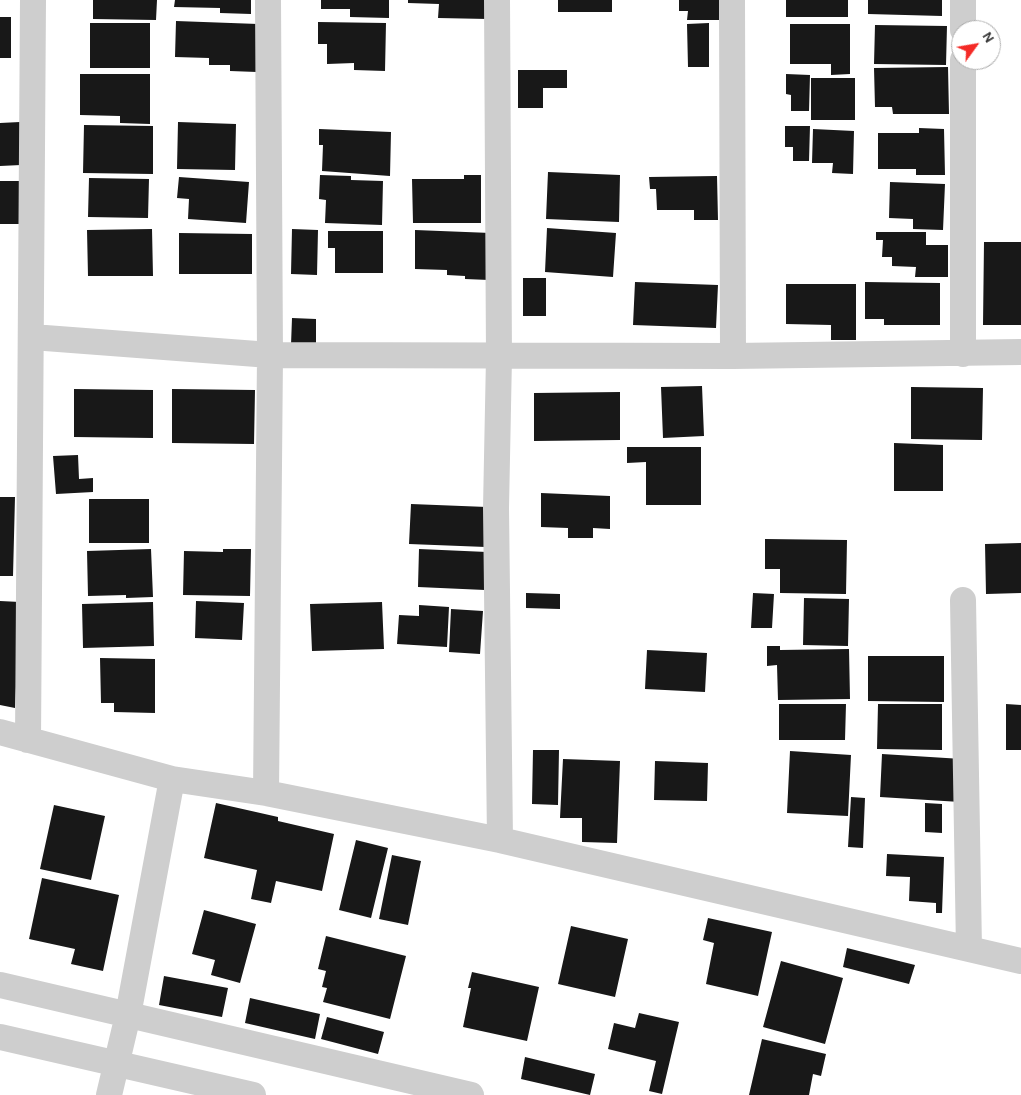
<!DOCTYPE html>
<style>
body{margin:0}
#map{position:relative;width:1021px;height:1095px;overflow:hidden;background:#fff;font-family:Karla,sans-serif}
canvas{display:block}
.north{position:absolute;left:951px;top:20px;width:50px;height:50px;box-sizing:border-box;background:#fff;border:1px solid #adadad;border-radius:50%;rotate:58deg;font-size:14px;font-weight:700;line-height:20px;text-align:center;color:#313131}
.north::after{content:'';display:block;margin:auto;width:18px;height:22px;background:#f42a26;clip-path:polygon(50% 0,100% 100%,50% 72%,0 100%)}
</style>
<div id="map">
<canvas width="1021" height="1095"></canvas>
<div class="north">N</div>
</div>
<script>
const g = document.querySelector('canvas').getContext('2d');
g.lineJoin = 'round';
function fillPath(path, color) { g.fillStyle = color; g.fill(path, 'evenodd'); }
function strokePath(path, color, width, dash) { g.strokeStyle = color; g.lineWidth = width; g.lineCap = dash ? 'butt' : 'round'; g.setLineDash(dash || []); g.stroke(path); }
fillPath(new Path2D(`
 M 93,0 L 157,0 L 156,20 L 93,19 Z
 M 175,0 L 251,0 L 251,14 L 220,13 L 220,8 L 174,7 Z
 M 321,0 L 389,0 L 389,18 L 350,17 L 350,9 L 321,9 Z
 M 408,0 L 488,0 L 488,19 L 438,18 L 439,4 L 408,3 Z
 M 558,0 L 612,0 L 612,12 L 558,12 Z
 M 679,0 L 719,0 L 719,20 L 687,20 L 688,11 L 679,11 Z
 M 786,0 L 848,0 L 848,17 L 786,17 Z
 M 868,0 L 942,0 L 942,16 L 868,14 Z
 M 0,17 L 11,17 L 11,58 L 0,58 Z
 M 176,21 L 258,24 L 257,72 L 230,71 L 230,65 L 209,65 L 209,58 L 175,57 Z
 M 318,22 L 386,23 L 385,71 L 354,70 L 354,63 L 327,64 L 327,44 L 318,44 Z
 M 90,23 L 150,23 L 150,68 L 90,68 Z
 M 709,23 L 709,67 L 688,67 L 687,24 Z
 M 790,24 L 850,24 L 850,74 L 831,75 L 831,64 L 790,64 Z
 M 875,25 L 947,26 L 946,65 L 874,64 Z
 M 948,67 L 949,114 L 893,114 L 892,107 L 875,107 L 874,68 Z
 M 518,70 L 567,70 L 567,88 L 543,88 L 543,108 L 518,108 Z
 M 80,74 L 150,74 L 150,124 L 120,123 L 120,116 L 80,115 Z
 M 786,74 L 810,75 L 809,111 L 791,111 L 791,95 L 786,94 Z
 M 811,78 L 855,78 L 855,120 L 811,120 Z
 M 20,122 L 21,165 L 0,166 L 0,123 Z
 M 178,122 L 236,124 L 235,170 L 177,169 Z
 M 84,125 L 153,126 L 153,174 L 83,173 Z
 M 785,126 L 810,126 L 809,161 L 793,161 L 793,147 L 785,147 Z
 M 919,128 L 944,129 L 945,175 L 916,175 L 916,169 L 878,169 L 878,133 L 919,133 Z
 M 319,129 L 391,132 L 390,176 L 322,171 L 323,145 L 319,145 Z
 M 813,129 L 854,131 L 853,174 L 832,173 L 833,163 L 812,163 Z
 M 548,172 L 620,175 L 619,222 L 546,219 Z
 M 320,175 L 351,176 L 351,180 L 383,181 L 382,225 L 325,223 L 326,200 L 319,199 Z
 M 464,175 L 481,175 L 481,223 L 413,223 L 412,179 L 464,179 Z
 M 717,176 L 718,220 L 694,220 L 694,210 L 657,210 L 656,189 L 650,189 L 649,177 Z
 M 179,177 L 249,182 L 246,223 L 188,219 L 189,199 L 177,198 Z
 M 89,178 L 149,179 L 148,218 L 88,217 Z
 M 0,181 L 22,181 L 21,224 L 0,224 Z
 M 890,182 L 945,184 L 943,230 L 913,229 L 913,219 L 889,218 Z
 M 547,228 L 616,233 L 613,277 L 545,272 Z
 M 152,229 L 153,276 L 88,276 L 87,230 Z
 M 292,229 L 318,230 L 317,275 L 291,274 Z
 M 415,230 L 491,233 L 489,280 L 465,279 L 465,276 L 447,275 L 447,270 L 415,269 Z
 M 328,231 L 383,231 L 383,273 L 335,273 L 335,248 L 328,248 Z
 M 876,232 L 926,232 L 926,245 L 948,245 L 948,277 L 915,277 L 916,267 L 892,266 L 892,257 L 882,257 L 883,240 L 876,240 Z
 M 179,233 L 252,234 L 252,274 L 179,274 Z
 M 984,242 L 1021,242 L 1021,325 L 983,325 Z
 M 523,278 L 546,278 L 546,316 L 523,316 Z
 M 635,282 L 718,285 L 716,328 L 633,325 Z
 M 865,282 L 940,283 L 940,325 L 884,325 L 884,319 L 865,319 Z
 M 786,284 L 856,284 L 856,340 L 831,340 L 831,325 L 786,324 Z
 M 292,318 L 316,319 L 316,346 L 291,345 Z
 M 702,386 L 704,436 L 663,438 L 661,387 Z
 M 911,387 L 983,388 L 982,440 L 911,439 Z
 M 74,389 L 153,390 L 153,438 L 74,437 Z
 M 172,389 L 255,390 L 254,444 L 172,443 Z
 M 620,392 L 620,440 L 534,441 L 534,393 Z
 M 894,443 L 943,445 L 943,491 L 894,491 Z
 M 627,447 L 701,447 L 701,505 L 646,505 L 646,462 L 627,463 Z
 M 78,455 L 79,479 L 93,478 L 93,492 L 56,494 L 53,456 Z
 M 541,493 L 610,496 L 610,529 L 593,528 L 593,538 L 568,538 L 568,528 L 541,527 Z
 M 0,497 L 15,497 L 13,576 L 0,576 Z
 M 89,499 L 149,499 L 149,543 L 89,543 Z
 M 411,504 L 487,507 L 486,547 L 409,544 Z
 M 765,539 L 847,540 L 846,594 L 780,593 L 780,569 L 765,569 Z
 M 1021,543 L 1021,593 L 986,594 L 985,544 Z
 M 151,549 L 153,597 L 126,598 L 126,595 L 88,596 L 87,551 Z
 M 223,549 L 251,549 L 250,596 L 183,595 L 184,551 L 223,552 Z
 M 419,549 L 487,552 L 485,590 L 418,587 Z
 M 526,593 L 560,594 L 560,609 L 526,608 Z
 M 753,593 L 774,594 L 772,628 L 751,628 Z
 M 804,598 L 849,599 L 848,646 L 803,645 Z
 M 0,601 L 20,602 L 15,708 L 0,705 Z
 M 196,601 L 244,603 L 242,640 L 195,638 Z
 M 153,602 L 154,646 L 83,648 L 82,604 Z
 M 382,602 L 384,649 L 312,651 L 310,604 Z
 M 419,605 L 449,607 L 447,647 L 397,644 L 399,615 L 419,616 Z
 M 451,609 L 483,611 L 480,654 L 449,652 Z
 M 767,646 L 780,646 L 780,650 L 849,649 L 850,699 L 778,700 L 777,665 L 767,666 Z
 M 647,650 L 707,653 L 705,692 L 645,689 Z
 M 868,656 L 944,656 L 944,702 L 868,701 Z
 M 100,658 L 155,659 L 155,713 L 114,712 L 114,703 L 101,703 Z
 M 779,704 L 846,704 L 845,740 L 779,740 Z
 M 878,704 L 942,704 L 942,750 L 877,749 Z
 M 1006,704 L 1021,705 L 1021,750 L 1006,750 Z
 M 533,750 L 559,750 L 558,805 L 532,804 Z
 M 790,751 L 851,755 L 848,816 L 787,813 Z
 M 882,754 L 962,759 L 960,802 L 880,797 Z
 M 563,759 L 620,761 L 617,843 L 582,842 L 582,818 L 560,818 Z
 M 655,761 L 708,763 L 707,801 L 654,800 Z
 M 851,797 L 865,798 L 863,848 L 848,847 Z
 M 216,803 L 278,817 L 278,821 L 334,834 L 322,891 L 276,881 L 271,903 L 251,899 L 257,870 L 204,858 Z
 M 925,803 L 942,804 L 942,833 L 925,832 Z
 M 54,805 L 105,816 L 91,880 L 40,869 Z
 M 356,840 L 388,848 L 371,918 L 339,910 Z
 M 887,854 L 944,857 L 942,913 L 936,913 L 936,903 L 909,901 L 910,877 L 886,876 Z
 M 392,855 L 421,861 L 408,925 L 379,919 Z
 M 42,878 L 119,895 L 103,971 L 71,964 L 75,949 L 29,939 Z
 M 204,910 L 256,924 L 240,983 L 211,975 L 215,960 L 192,954 Z
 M 708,918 L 772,932 L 758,996 L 706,984 L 714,943 L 703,940 Z
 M 571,926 L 628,939 L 615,997 L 558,984 Z
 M 326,936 L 406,956 L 390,1019 L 323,1002 L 327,988 L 322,987 L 326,971 L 318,969 Z
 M 847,948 L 915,965 L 909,984 L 843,967 Z
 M 781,961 L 843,978 L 825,1044 L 763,1027 Z
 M 472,972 L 539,987 L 527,1041 L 463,1027 L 471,988 L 468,988 Z
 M 164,976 L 228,988 L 222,1017 L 159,1005 Z
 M 250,998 L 320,1014 L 315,1039 L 245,1023 Z
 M 639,1013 L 679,1022 L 662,1094 L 649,1091 L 656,1061 L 608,1049 L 614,1023 L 635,1028 Z
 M 327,1017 L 384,1032 L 378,1054 L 321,1039 Z
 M 762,1039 L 826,1054 L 821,1076 L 813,1074 L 809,1095 L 749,1095 Z
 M 525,1057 L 595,1074 L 590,1095 L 521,1079 Z`), '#181818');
strokePath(new Path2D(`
 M 497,0 L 499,357 L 496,508 L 500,840
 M 732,0 L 733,356
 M 963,30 L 963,0
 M 32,337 L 270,355 L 733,356 L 1021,352
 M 963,354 L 963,60
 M 963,600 L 969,949
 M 0,732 L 172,779 L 266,793 L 500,840 L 1021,961
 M 28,740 L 33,0
 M 266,793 L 270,355 L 268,0
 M 0,985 L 471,1095
 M 0,1037 L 253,1095
 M 109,1095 L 128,1015 L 172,779`), '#cecece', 26);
</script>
